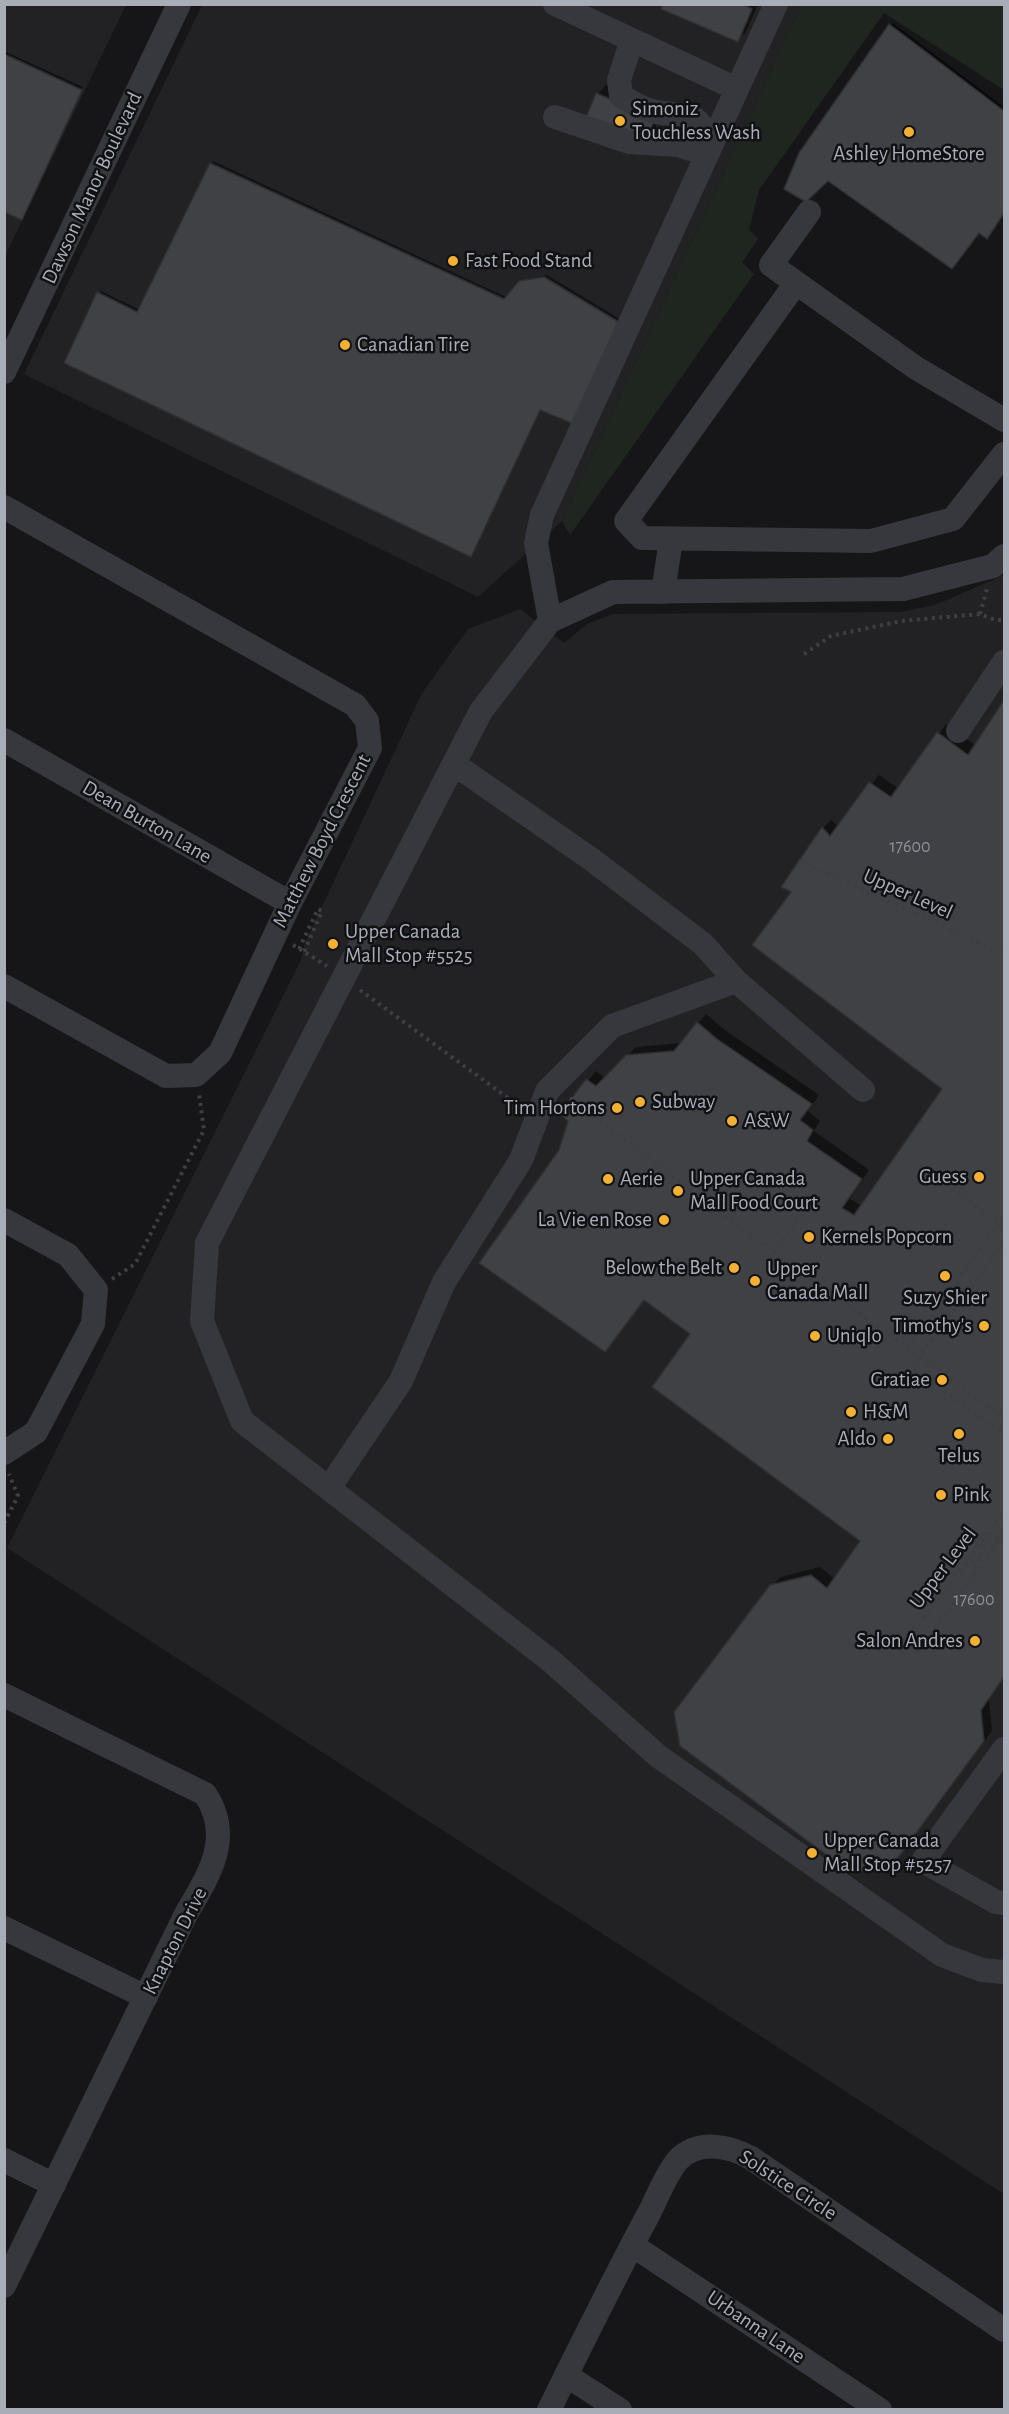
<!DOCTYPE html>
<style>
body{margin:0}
#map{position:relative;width:1009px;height:2414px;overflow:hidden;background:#161618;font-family:"Alegreya Sans",sans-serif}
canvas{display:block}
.frame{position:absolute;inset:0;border:6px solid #a8adb8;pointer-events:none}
</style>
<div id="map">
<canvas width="1009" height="2414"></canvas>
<div class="frame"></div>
</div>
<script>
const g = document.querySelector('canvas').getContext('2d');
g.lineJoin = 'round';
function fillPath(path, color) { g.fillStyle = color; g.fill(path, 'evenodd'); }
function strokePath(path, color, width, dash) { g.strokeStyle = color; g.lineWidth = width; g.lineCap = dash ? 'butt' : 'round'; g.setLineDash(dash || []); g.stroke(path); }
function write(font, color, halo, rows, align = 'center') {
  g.font = font + ' "Alegreya Sans",sans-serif'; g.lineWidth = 5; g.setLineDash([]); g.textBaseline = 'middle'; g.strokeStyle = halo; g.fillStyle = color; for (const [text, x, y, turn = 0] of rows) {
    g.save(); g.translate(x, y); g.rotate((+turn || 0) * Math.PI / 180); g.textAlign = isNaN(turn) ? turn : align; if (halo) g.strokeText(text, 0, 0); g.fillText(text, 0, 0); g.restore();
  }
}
fillPath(new Path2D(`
 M 5,5 L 126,5 L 5,256 Z
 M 202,5 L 801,5 L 562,521 L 478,597 L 24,374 Z
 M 1004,575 L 1004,2194 L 7,1548 L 301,960 L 305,943 L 422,693 L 468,629 L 520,609 L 564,643 L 587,624 L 613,614 L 900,612 L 935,605 Z`), '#222225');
fillPath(new Path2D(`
 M 801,5 L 1004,5 L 1004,90 L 884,13 L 759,190 L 749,230 L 758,239 L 742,262 L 754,274 L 570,535 L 562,521 Z`), '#1e261f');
fillPath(new Path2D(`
 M 665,4 L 758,4 L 746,32 L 737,40 Z
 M 893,23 L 1004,107 L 1004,212 L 989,234 L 891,25 Z
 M 4,51 L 83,87 L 24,216 L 4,211 Z
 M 606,85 L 663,110 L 651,138 L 598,94 Z
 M 213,161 L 508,298 L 523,280 L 547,275 L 628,324 L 541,409 L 471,555 L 99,293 L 101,291 L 140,310 Z
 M 1004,703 L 1004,1678 L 989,1700 L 992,1731 L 890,1866 L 771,1586 L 781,1577 L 820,1567 L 835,1579 L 862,1541 L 692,1334 L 645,1299 L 605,1350 L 560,1151 L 570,1121 L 562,1114 L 596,1071 L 605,1078 L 636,1047 L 682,1043 L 706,1014 L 725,1030 L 819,1095 L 808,1111 L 820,1121 L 814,1131 L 869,1170 L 850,1199 L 862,1206 L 944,1089 L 793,892 L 823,828 L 831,820 L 839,827 L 879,775 L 899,789 L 946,724 L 976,746 Z`), '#0007');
const building = new Path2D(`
 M 663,4 L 742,4 L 752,9 L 738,42 L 661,9 Z
 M 889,24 L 1004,111 L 1004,213 L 987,239 L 979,233 L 952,269 L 828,181 L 806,202 L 784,189 L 799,153 Z
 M 4,54 L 82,90 L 22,220 L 4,212 Z
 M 596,93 L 655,118 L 643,148 L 584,123 Z
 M 210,163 L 504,299 L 519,281 L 544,277 L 627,327 L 579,426 L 540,410 L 471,557 L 64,363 L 97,292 L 137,312 Z
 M 1004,700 L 1004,1677 L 981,1710 L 984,1741 L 891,1867 L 851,1873 L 680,1746 L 674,1712 L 770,1585 L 811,1575 L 827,1588 L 860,1541 L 652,1387 L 690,1334 L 644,1300 L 605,1352 L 479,1263 L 559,1150 L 568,1121 L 560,1114 L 586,1079 L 596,1086 L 626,1055 L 674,1051 L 697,1022 L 717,1039 L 812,1104 L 800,1120 L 813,1130 L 807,1141 L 862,1179 L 842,1208 L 854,1215 L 942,1089 L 752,945 L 791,892 L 781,887 L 822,827 L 830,836 L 869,782 L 891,797 L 937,732 L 968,755 Z`);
fillPath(building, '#404145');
strokePath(building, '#303034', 1.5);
strokePath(new Path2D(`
 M 980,614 L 987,589
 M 804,654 L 831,636 L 901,621 L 980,614 L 995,620 L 1004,620
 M 799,861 L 1004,954
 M 293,945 L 327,966
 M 299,949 L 318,909 L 322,911 L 304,952
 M 360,990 L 519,1106
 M 570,1098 L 773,1252 L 1004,1417
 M 934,1174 L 1004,1227
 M 1004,1242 L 912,1368 L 1004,1435
 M 773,1252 L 819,1191
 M 112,1279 L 135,1264 L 204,1130 L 199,1094
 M 933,1317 L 967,1290
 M 944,1321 L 958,1283
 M 907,1347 L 1004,1217
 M 4,1523 L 18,1496 L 9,1474
 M 985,1550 L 1002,1534
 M 961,1572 L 980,1555
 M 972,1575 L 994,1527
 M 905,1643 L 1004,1511
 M 917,1653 L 1004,1534`), '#3d3f44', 4, [3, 4.5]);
strokePath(new Path2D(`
 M 555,4 L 737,89
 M 555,117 L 629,142 L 679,145 L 690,149 L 697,145 L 703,130 C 695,108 670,117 652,111 C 640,108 631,102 621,96 L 619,80 L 632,40
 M 809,212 L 771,265 L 916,368 L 1004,420
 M 796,283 L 626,521 L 642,538 L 871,541 L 953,519 L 1004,454
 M 4,372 L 179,4
 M 4,507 L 355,705 L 367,721 L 370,748 L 290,903 L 220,1053 L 196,1075 L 166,1076 L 4,986
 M 1004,556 L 993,566 L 903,589 L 613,592 L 550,621 L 481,711 L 207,1243 L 202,1321 L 242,1421 L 551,1661 L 658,1756 L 942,1955 L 982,1970 L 1004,1972
 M 663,592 L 671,540
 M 550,621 L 536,543 L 542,515 L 776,4
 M 958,731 L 1004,662
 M 4,740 L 290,903
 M 736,981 L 863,1090
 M 4,1220 L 68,1255 L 96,1290 L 93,1324 L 36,1432 L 4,1453
 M 329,1488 L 401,1381 L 444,1282 L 521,1160 L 547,1091 L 612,1026 L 736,981 L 703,944 L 591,859 L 454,764
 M 4,1695 L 205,1794 C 234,1837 209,1875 186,1914 L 4,2286
 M 1004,1749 L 923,1861 L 996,1902 L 1004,1903
 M 4,1928 L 146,1997
 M 4,2160 L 54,2185
 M 632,2245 L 880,2410
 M 566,2375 L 620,2410
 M 549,2410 C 581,2345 613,2280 647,2217 C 657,2199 665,2175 678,2160 C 698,2139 730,2146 751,2158 L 1004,2330`), '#37383d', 24);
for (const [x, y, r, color] of [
 [620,121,6,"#f2b134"],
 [909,132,6,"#f2b134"],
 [453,261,6,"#f2b134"],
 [345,345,6,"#f2b134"],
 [333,944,6,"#f2b134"],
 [640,1102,6,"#f2b134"],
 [617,1108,6,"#f2b134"],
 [732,1121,6,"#f2b134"],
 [979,1177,6,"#f2b134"],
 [608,1179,6,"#f2b134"],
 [678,1191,6,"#f2b134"],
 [664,1220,6,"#f2b134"],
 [809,1237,6,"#f2b134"],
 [734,1268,6,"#f2b134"],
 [945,1276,6,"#f2b134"],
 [755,1281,6,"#f2b134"],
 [984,1326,6,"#f2b134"],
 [815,1336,6,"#f2b134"],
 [942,1380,6,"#f2b134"],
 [851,1412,6,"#f2b134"],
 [959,1434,6,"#f2b134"],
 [888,1439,6,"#f2b134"],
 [941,1495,6,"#f2b134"],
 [975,1641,6,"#f2b134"],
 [812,1853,6,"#f2b134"]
]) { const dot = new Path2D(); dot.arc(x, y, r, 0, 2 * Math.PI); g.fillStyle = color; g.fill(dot); strokePath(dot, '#111113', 2); }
write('18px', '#8e929b', null, [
 ["17600",910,847],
 ["17600",974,1600]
]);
write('21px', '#a8adb8', '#111113', [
 ["Simoniz",632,109],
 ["Touchless Wash",632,133],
 ["Ashley HomeStore",909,154,"center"],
 ["Fast Food Stand",465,261],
 ["Canadian Tire",357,345],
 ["Upper Canada",345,932],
 ["Mall Stop #5525",345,956],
 ["Subway",652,1102],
 ["Tim Hortons",605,1108,"right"],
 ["A&W",744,1121],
 ["Guess",967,1177,"right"],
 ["Aerie",620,1179],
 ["Upper Canada",690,1179],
 ["Mall Food Court",690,1203],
 ["La Vie en Rose",652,1220,"right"],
 ["Kernels Popcorn",821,1237],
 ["Below the Belt",722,1268,"right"],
 ["Upper",767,1269],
 ["Canada Mall",767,1293],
 ["Suzy Shier",945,1298,"center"],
 ["Timothy's",972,1326,"right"],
 ["Uniqlo",827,1336],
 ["Gratiae",930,1380,"right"],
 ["H&M",863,1412],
 ["Aldo",876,1439,"right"],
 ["Telus",959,1456,"center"],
 ["Pink",953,1495],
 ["Salon Andres",963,1641,"right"],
 ["Upper Canada",824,1841],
 ["Mall Stop #5257",824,1865]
], 'left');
write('21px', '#a8adb8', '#111113', [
 ["Dawson Manor Boulevard",92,188,-65],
 ["Dean Burton Lane",147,822,30],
 ["Matthew Boyd Crescent",322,841,-63],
 ["Upper Level",908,894,24],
 ["Upper Level",943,1568,-53],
 ["Knapton Drive",175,1941,-63],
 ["Solstice Circle",788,2185,33],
 ["Urbanna Lane",756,2327,34]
]);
</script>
